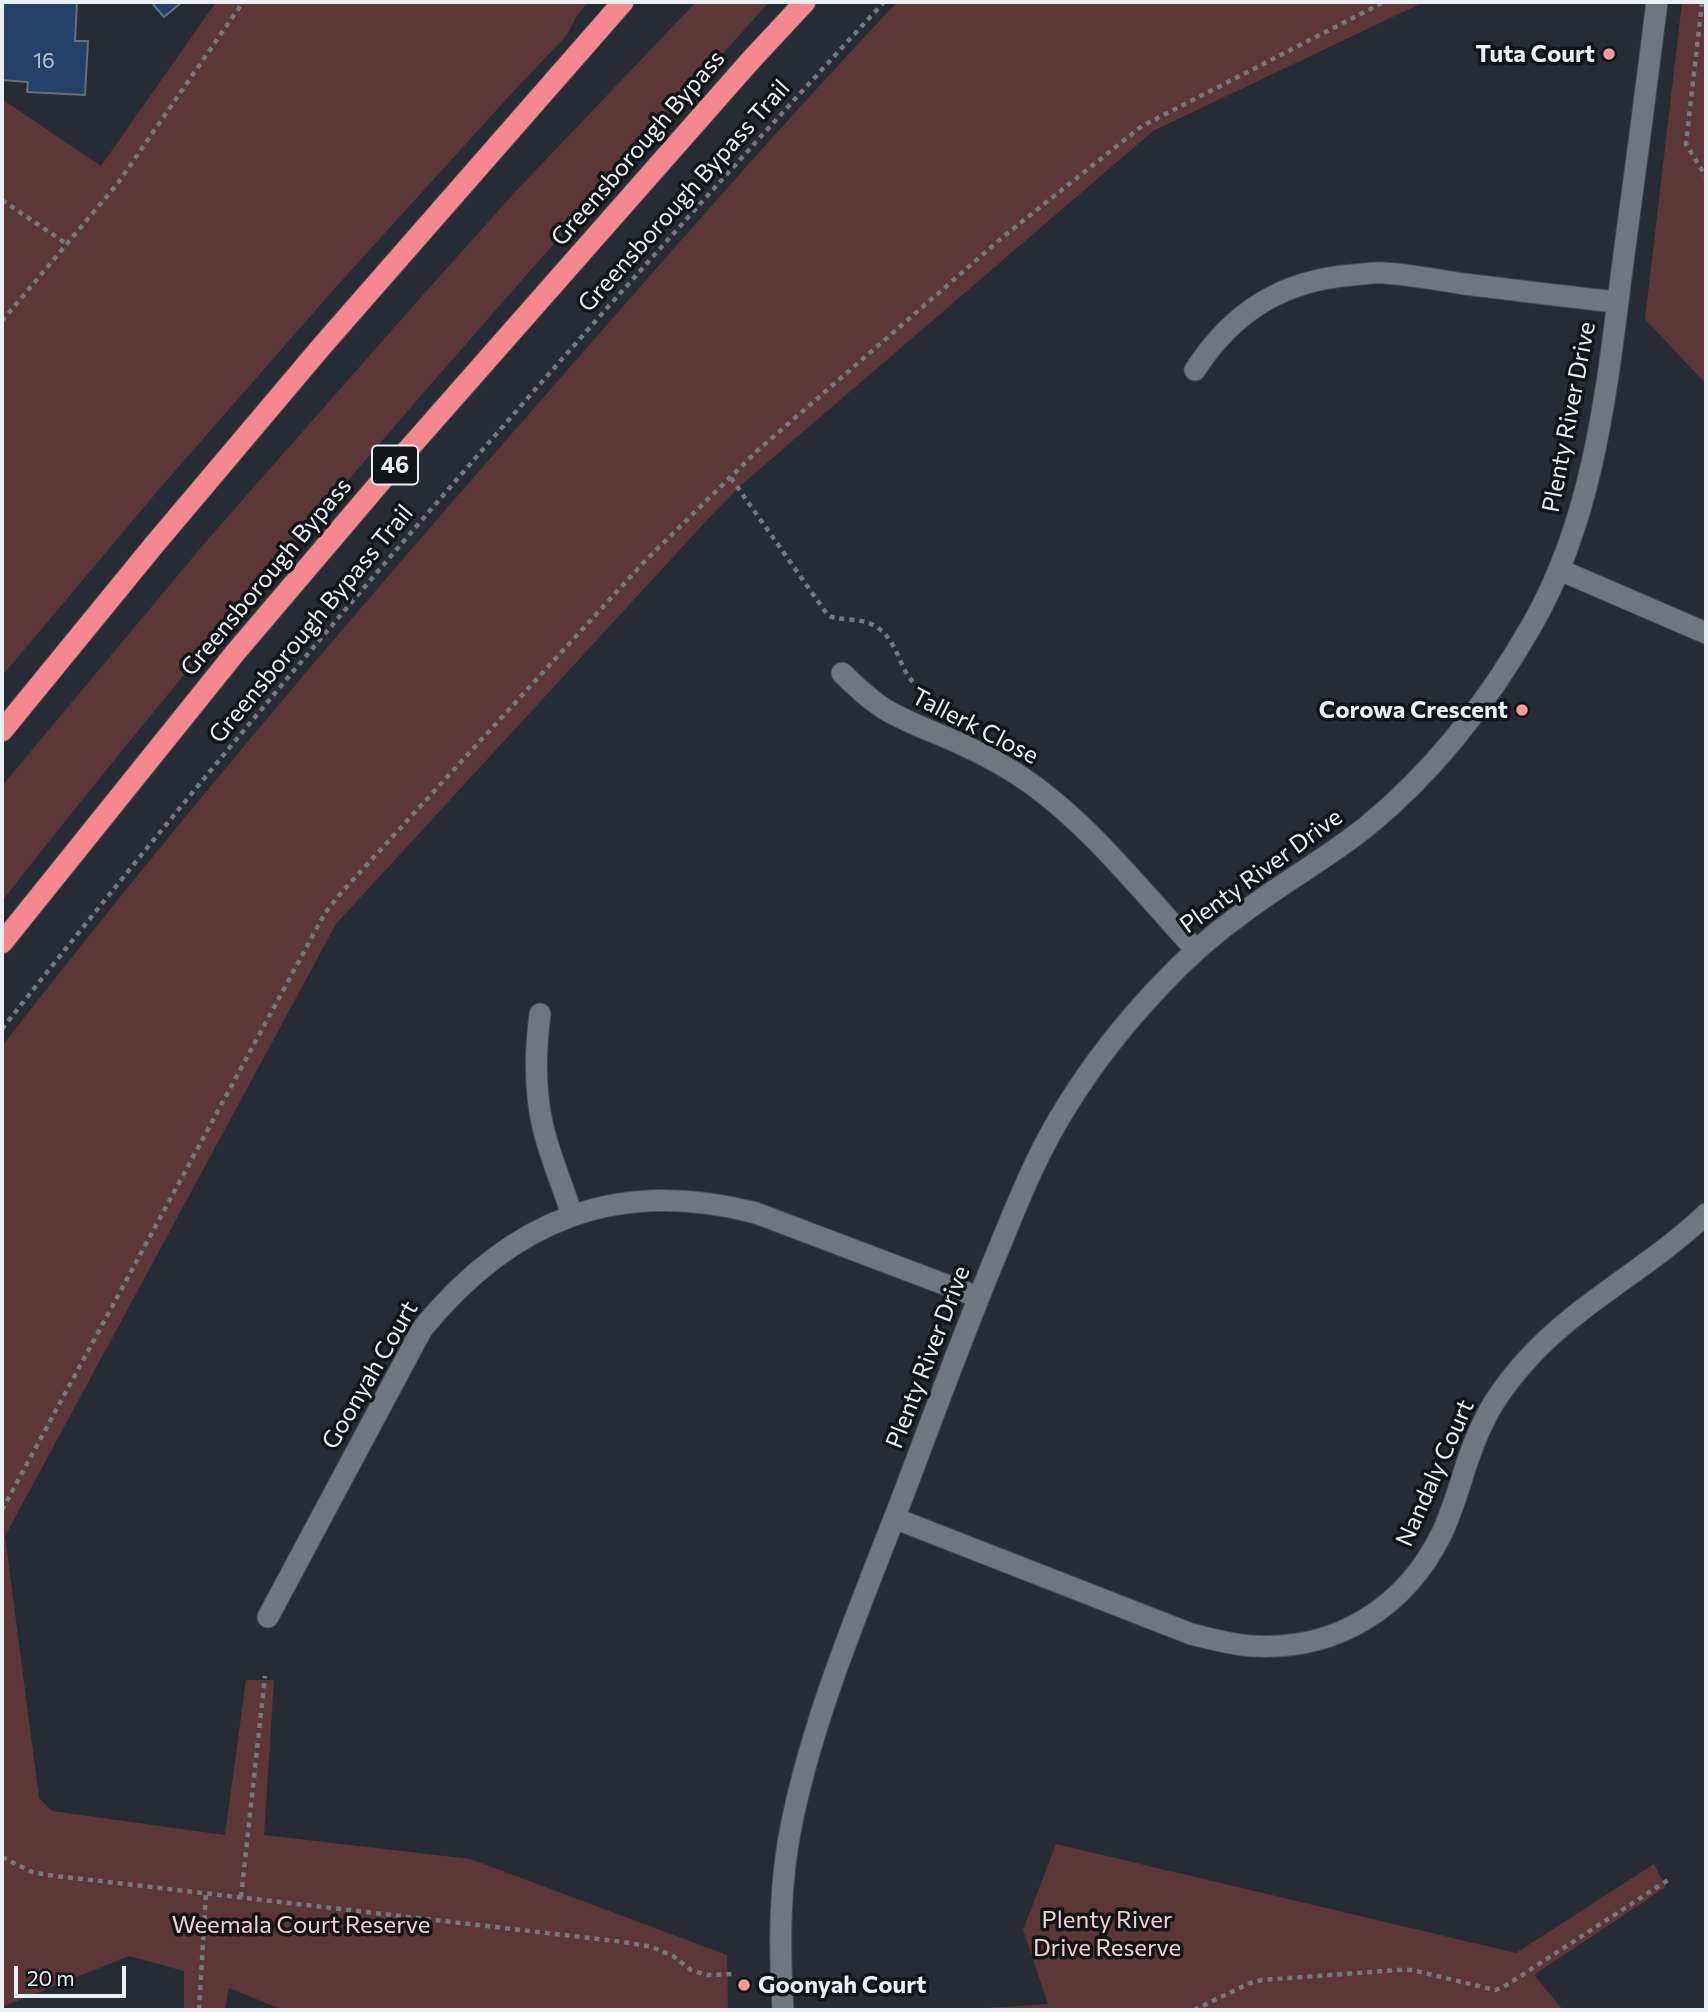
<!DOCTYPE html>
<style>
body{margin:0}
#map{position:relative;width:1708px;height:2012px;overflow:hidden;background:#272c34;font-family:Commissioner,sans-serif}
canvas{display:block}
.frame{position:absolute;inset:0;border:4px solid #ebeff4;pointer-events:none}
.scale{position:absolute;left:14px;top:1966px;width:112px;height:32px;box-sizing:border-box;border:4px solid #ebeff4;border-top:0;padding-left:9px;font-size:21px;line-height:24px;white-space:nowrap;color:#ebeff4;-webkit-text-stroke:5px #121518;paint-order:stroke}
</style>
<div id="map">
<canvas width="1708" height="2012"></canvas>
<div class="frame"></div>
<div class="scale">20 m</div>
</div>
<script>
const g = document.querySelector('canvas').getContext('2d');
g.lineJoin = 'round';
function fillPath(path, color) { g.fillStyle = color; g.fill(path, 'evenodd'); }
function strokePath(path, color, width, dash) { g.strokeStyle = color; g.lineWidth = width; g.lineCap = dash ? 'butt' : 'round'; g.setLineDash(dash || []); g.stroke(path); }
function write(font, color, halo, rows, align = 'center') {
  g.font = font + ' Commissioner,sans-serif'; g.lineWidth = 7; g.setLineDash([]); g.textBaseline = 'middle'; g.strokeStyle = halo; g.fillStyle = color; for (const [text, x, y, turn = 0] of rows) {
    g.save(); g.translate(x, y); g.rotate((+turn || 0) * Math.PI / 180); g.textAlign = isNaN(turn) ? turn : align; if (halo) g.strokeText(text, 0, 0); g.fillText(text, 0, 0); g.restore();
  }
}
fillPath(new Path2D(`
 M 216,2 L 588,2 L 578,14 L 566,36 L 512,93 L 335,288 L 161,487 L 2,676 L 2,99 L 101,166 Z
 M 696,2 L 769,2 C 506,296 245,591 2,901 L 2,786 L 209,538 L 414,305 L 515,192 Z
 M 897,2 L 1424,2 L 1153,131 L 739,487 L 708,519 L 336,924 L 5,1536 L 39,1798 L 52,1811 L 225,1835 L 246,1680 L 274,1680 L 264,1835 L 470,1859 L 727,1955 L 728,2010 L 283,2010 L 229,1988 L 225,2010 L 184,2010 L 184,1971 L 129,1956 L 2,2007 L 2,1046 C 166,835 339,631 515,430 C 641,286 766,141 897,2 Z
 M 1682,2 L 1706,2 L 1706,384 L 1645,319 Z
 M 1056,1844 L 1516,1953 L 1654,1864 L 1666,1887 L 1534,1975 L 1563,2010 L 956,2010 L 1048,2004 L 1023,1930 Z`), '#5c3638');
const building = new Path2D(`
 M 2,2 L 77,2 L 75,41 L 88,41 L 85,95 L 27,92 L 28,82 L 2,80 Z
 M 151,2 L 182,2 L 164,17 Z`);
fillPath(building, '#234169');
strokePath(building, '#686f78', 2);
const minor = new Path2D(`
 M 1195,370 C 1233,311 1284,280 1353,275 C 1364,274 1375,272 1385,273 C 1412,275 1438,280 1464,284 C 1516,290 1567,297 1618,302
 M 1560,570 L 1706,633
 M 842,673 C 855,686 868,698 883,708 C 907,723 935,732 961,744 C 985,755 1008,767 1030,783 C 1092,827 1144,894 1196,950
 M 540,1014 C 535,1052 534,1089 543,1127 C 550,1157 563,1186 572,1215
 M 894,1518 L 1191,1634 C 1212,1639 1232,1645 1253,1646 C 1337,1651 1406,1607 1442,1533 C 1459,1497 1465,1458 1483,1423 C 1493,1401 1509,1380 1525,1362 C 1577,1303 1650,1268 1706,1214
 M 268,1617 L 422,1329 C 512,1219 618,1177 756,1213 L 978,1297
 M 783,2010 C 779,1945 779,1881 793,1817 C 817,1705 863,1600 904,1493 C 935,1411 965,1329 999,1248 C 1019,1199 1039,1149 1068,1104 C 1094,1062 1125,1023 1159,987 C 1185,959 1213,934 1244,912 C 1284,882 1327,858 1366,827 C 1435,771 1488,702 1532,625 C 1595,515 1607,386 1623,262 C 1635,175 1646,89 1657,2`);
const highway = new Path2D(`
 M 2,731 L 154,545 L 322,346 L 623,2
 M 2,943 L 235,653 L 405,453 L 751,60 L 805,2`);
strokePath(minor, '#444950', 23);
strokePath(highway, '#444950', 23);
strokePath(new Path2D(`
 M 1702,2 L 1686,144 L 1706,177
 M 2,200 L 67,244
 M 2,321 L 118,183 L 243,2
 M 731,478 L 827,614 C 836,623 861,615 878,628 C 894,639 898,659 907,674 C 913,684 922,690 931,696
 M 2,1029 C 281,675 578,334 884,2
 M 2,1510 L 325,913 L 341,893 L 644,562 L 757,451 L 1004,236 L 1142,126 L 1384,2
 M 2,1857 L 32,1872 L 48,1875 L 624,1942 L 652,1947 L 673,1956 L 691,1970 L 707,1975 L 733,1974
 M 241,1897 L 265,1676
 M 199,2010 L 206,1893
 M 1194,2010 L 1250,1983 L 1262,1980 L 1398,1970 L 1412,1970 L 1495,1990 L 1502,1988 L 1668,1880`), '#73787f', 4.5, [5, 5]);
strokePath(minor, '#6f767f', 21);
strokePath(highway, '#f5878e', 21);
for (const [x, y, r, color] of [
 [1609,54,7,"#f59b9f"],
 [1522,710,7,"#f59b9f"],
 [744,1985,7,"#f59b9f"]
]) { const dot = new Path2D(); dot.arc(x, y, r, 0, 2 * Math.PI); g.fillStyle = color; g.fill(dot); strokePath(dot, '#121518', 2.5); }
write('21px', '#b9c4d1', null, [
 ["16",44,61]
]);
for (const [x, y, w] of [
 [395,465,46]
]) { const box = new Path2D(); box.roundRect(x - w / 2, y - 19.5, w, 39, 5); g.fillStyle = '#121518'; g.fill(box); strokePath(box, '#ebeff4', 2); }
write('bold 23px', '#ebeff4', null, [
 ["46",395,465]
]);
write('bold 24px', '#ebeff4', '#121518', [
 ["Tuta Court",1595,54],
 ["Corowa Crescent",1508,710],
 ["Goonyah Court",758,1985,"left"]
], 'right');
write('24px', '#ebeff4', '#121518', [
 ["Greensborough Bypass",638,148,-49],
 ["Greensborough Bypass Trail",684,196,-48],
 ["Plenty River Drive",1569,417,-79],
 ["Greensborough Bypass",266,577,-50],
 ["Greensborough Bypass Trail",311,624,-50],
 ["Tallerk Close",975,726,27],
 ["Plenty River Drive",1261,871,-36],
 ["Plenty River Drive",928,1357,-69],
 ["Goonyah Court",370,1375,-60],
 ["Nandaly Court",1435,1473,-66]
]);
write('24px', '#f5cfd0', '#121518', [
 ["Plenty River",1107,1920],
 ["Drive Reserve",1107,1948],
 ["Weemala Court Reserve",301,1925]
]);
</script>
